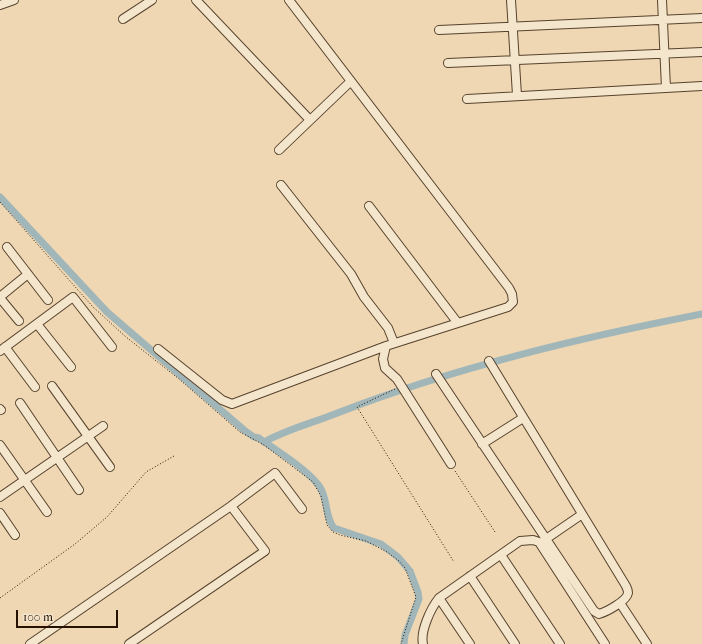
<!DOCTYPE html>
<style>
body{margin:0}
#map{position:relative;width:702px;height:644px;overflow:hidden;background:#eed7b2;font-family:"IM FELL French Canon",serif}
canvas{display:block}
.scale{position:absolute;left:16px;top:610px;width:102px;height:18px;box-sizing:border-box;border:2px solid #251100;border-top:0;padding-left:5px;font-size:12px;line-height:14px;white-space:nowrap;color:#251100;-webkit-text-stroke:3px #f4e5cd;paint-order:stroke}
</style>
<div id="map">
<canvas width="702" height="644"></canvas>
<div class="scale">100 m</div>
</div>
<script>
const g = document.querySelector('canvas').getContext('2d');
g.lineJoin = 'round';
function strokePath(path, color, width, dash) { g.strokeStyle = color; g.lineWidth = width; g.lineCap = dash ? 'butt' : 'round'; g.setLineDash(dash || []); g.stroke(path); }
strokePath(new Path2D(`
 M 0,197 L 107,312 L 244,430 L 254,437 L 259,438 C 275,450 312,472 321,489 C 328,502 325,517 334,528 L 381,544 L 398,557 L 410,571 L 418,592 L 419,599 L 405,635 L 404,644
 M 264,442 C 290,428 313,423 340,412 C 457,367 579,338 702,314`), '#a1b6b9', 7);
const minor = new Path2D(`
 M 196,0 L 310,120
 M 511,0 L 517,95
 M 662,0 L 666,88
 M 0,5 L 14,0
 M 123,19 L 152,0
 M 439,30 L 702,18
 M 448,63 L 702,52
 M 467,99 L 702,86
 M 279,150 L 351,81
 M 281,185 L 351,274 L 364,297 L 388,328 L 394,343
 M 369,206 L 457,322
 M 7,247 L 48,300
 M 0,297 L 28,274
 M 0,298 L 19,321
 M 37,324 L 71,367
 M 386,346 L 383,359 L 385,368 L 397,379 L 451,464
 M 5,347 L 35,387
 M 158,349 L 222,400 L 232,404 L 386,346 L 508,307 L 513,302 L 512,294 L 509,288 L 289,0
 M 0,351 L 73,297 L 112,347
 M 436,374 L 594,611 L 599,614 C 606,612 627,601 628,593 C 628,591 627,588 626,586 L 489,361
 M 52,386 L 110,467
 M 20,403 L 79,490
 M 0,409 L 1,410
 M 482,444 L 523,418
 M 0,445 L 47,512
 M 0,497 L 103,426
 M 0,513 L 15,535
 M 546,539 L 581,515
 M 501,555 L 560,644
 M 470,576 L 515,644
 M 439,598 L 470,644
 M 620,603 L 647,644
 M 30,644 L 231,506 L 275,473 L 302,509
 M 129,644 L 265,551 L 231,506
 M 423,644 C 420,631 431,608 439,598 L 520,541 L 533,540 L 539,542 L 605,644`);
strokePath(minor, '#57422c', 10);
strokePath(new Path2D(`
 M 0,202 L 93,307 L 126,337 L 179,379 L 240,432 L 264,445 L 313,482 L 321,496 L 327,525 L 333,532 L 340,535 L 366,541 L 387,552 L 399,561 L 405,568 L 416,597 L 401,644
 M 395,389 L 357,407 L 454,562
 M 455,471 L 495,532
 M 0,598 L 75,544 L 107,517 L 146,472 L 174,456`), '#251100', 1, [1, 2]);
strokePath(minor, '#f4e5cd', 8);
</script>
